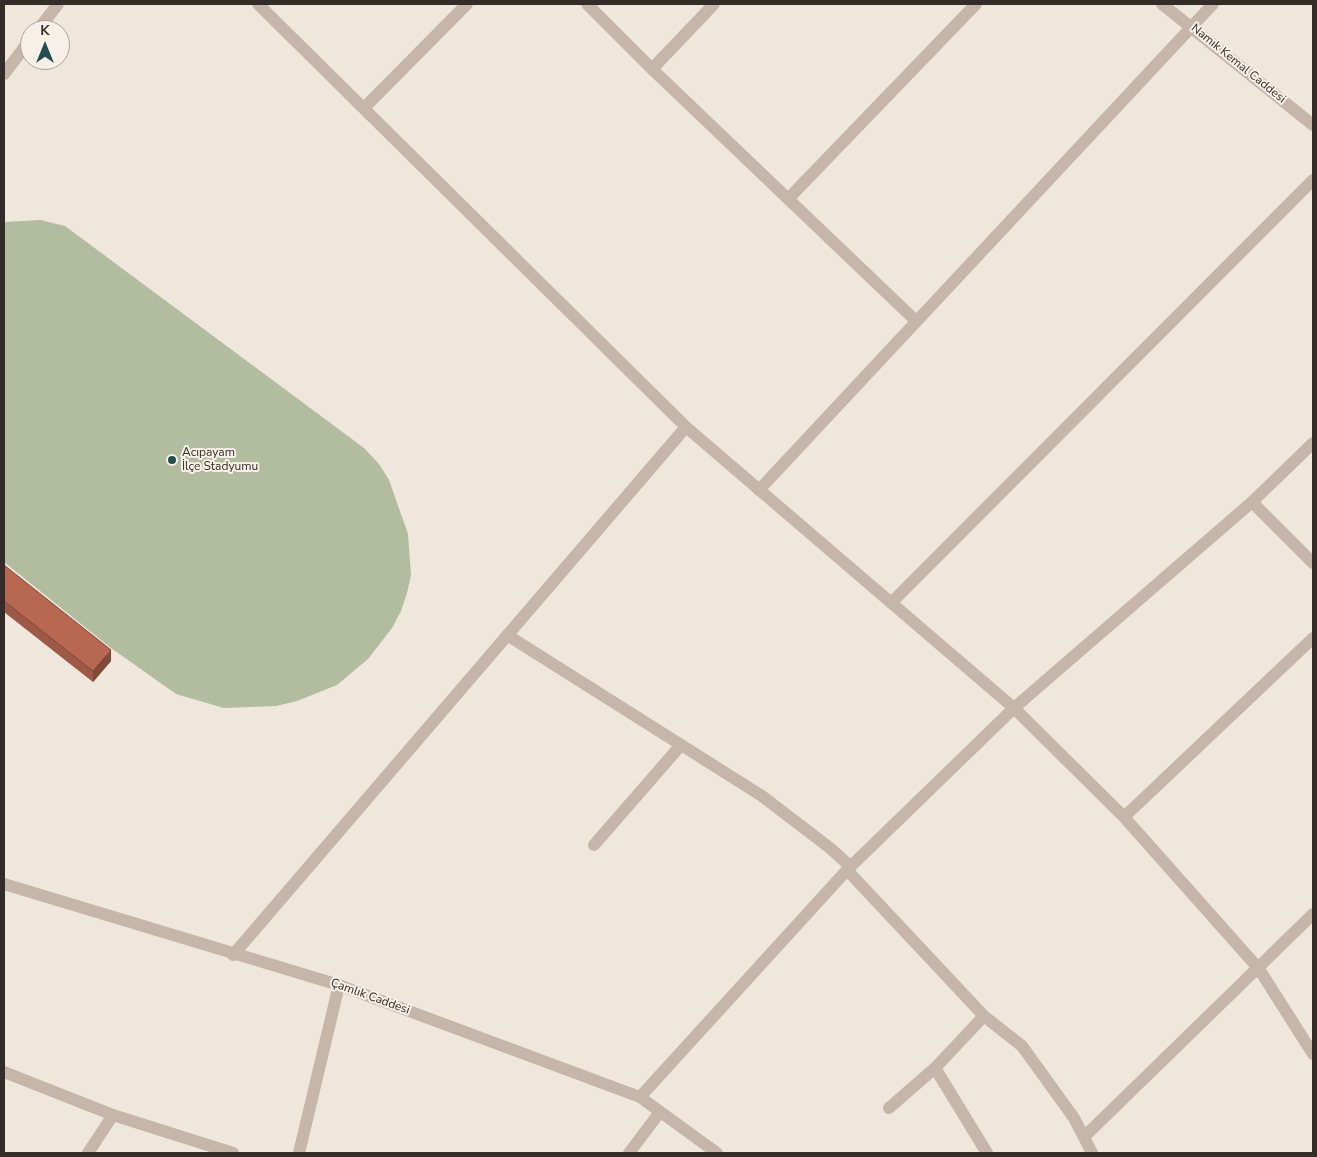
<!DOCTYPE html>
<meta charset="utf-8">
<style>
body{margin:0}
#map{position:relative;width:1317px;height:1157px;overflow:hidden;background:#efe6dc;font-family:"Nunito Sans",sans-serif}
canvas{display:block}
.frame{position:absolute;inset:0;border:5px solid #342c28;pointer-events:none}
.north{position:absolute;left:20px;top:20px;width:50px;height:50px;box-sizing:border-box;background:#f7f0e8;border:1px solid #a9a29b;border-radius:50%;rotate:0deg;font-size:14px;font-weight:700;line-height:20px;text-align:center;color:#342c28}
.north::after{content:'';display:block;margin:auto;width:18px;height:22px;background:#234e50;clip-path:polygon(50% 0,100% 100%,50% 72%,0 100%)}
</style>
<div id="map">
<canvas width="1317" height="1157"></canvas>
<div class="frame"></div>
<div class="north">K</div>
</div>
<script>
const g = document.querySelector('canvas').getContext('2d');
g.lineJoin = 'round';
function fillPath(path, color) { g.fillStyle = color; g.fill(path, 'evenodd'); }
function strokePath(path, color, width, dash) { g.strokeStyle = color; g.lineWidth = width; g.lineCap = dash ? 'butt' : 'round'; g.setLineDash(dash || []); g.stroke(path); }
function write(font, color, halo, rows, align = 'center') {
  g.font = font + ' "Nunito Sans",sans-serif'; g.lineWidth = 4; g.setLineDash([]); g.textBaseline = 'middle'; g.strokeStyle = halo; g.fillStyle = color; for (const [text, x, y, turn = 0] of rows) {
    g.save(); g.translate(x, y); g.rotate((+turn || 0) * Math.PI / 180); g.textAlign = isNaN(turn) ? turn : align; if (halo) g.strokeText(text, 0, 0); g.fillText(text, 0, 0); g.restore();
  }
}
fillPath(new Path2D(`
 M 40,220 L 65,226 L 364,448 L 379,464 L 389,480 L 408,534 L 411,575 L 407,593 L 401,611 L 392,628 L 368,659 L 337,685 L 297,701 L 276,706 L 224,708 L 176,694 L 111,648 L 4,562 L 4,222 Z`), '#b2bc9e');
strokePath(new Path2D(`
 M 594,845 L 681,745`), '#c5b6a9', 12);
strokePath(new Path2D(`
 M 258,4 L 686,427 L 1014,708 L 1124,817 L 1259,969 L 1313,1054
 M 587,4 L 652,69 L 916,321
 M 652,69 L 714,4
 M 364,108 L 467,4
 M 788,199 L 976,4
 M 759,490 L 1213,4
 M 1252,502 L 1313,563
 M 891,603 L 1313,180
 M 507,635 L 762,796 L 830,848 L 851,867
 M 1124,817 L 1313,638
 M 847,870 L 984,1016 L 1022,1046 L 1074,1118 L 1092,1153
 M 233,955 L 686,427
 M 935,1068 L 987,1153
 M 4,1072 L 113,1115 L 233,1153
 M 640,1097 L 847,870 L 1014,708 L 1252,502 L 1313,443
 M 889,1108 L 935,1068 L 984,1016
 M 1085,1136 L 1313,914
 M 88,1153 L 113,1115
 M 299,1153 L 339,985
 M 629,1153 L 660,1112`), '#c5b6a9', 12);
strokePath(new Path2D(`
 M 1162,4 L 1313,125
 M 38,30 L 58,4
 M 4,74 L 30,40
 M 4,884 L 339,985 L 640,1097 L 717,1153`), '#c5b6a9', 12);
fillPath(new Path2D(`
 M 4,565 L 111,661 L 93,682 L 4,612 Z`), '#9e5946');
fillPath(new Path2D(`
 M 111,650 L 111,661 L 93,682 L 93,671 Z`), '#814939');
const building = new Path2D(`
 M 4,565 L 111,650 L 93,671 L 4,601 Z`);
fillPath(building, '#b86851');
strokePath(building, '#814939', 1);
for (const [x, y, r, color] of [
 [172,460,5,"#234e50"]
]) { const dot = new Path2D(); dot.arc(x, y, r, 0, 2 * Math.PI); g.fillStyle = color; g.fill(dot); strokePath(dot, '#f7f0e8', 2); }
write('12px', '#342c28', '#f7f0e8', [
 ["Namık Kemal Caddesi",1238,64,39],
 ["Çamlık Caddesi",370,997,20]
]);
write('12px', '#342c28', '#f7f0e8', [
 ["Acıpayam",182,453],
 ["İlçe Stadyumu",182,467]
], 'left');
</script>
